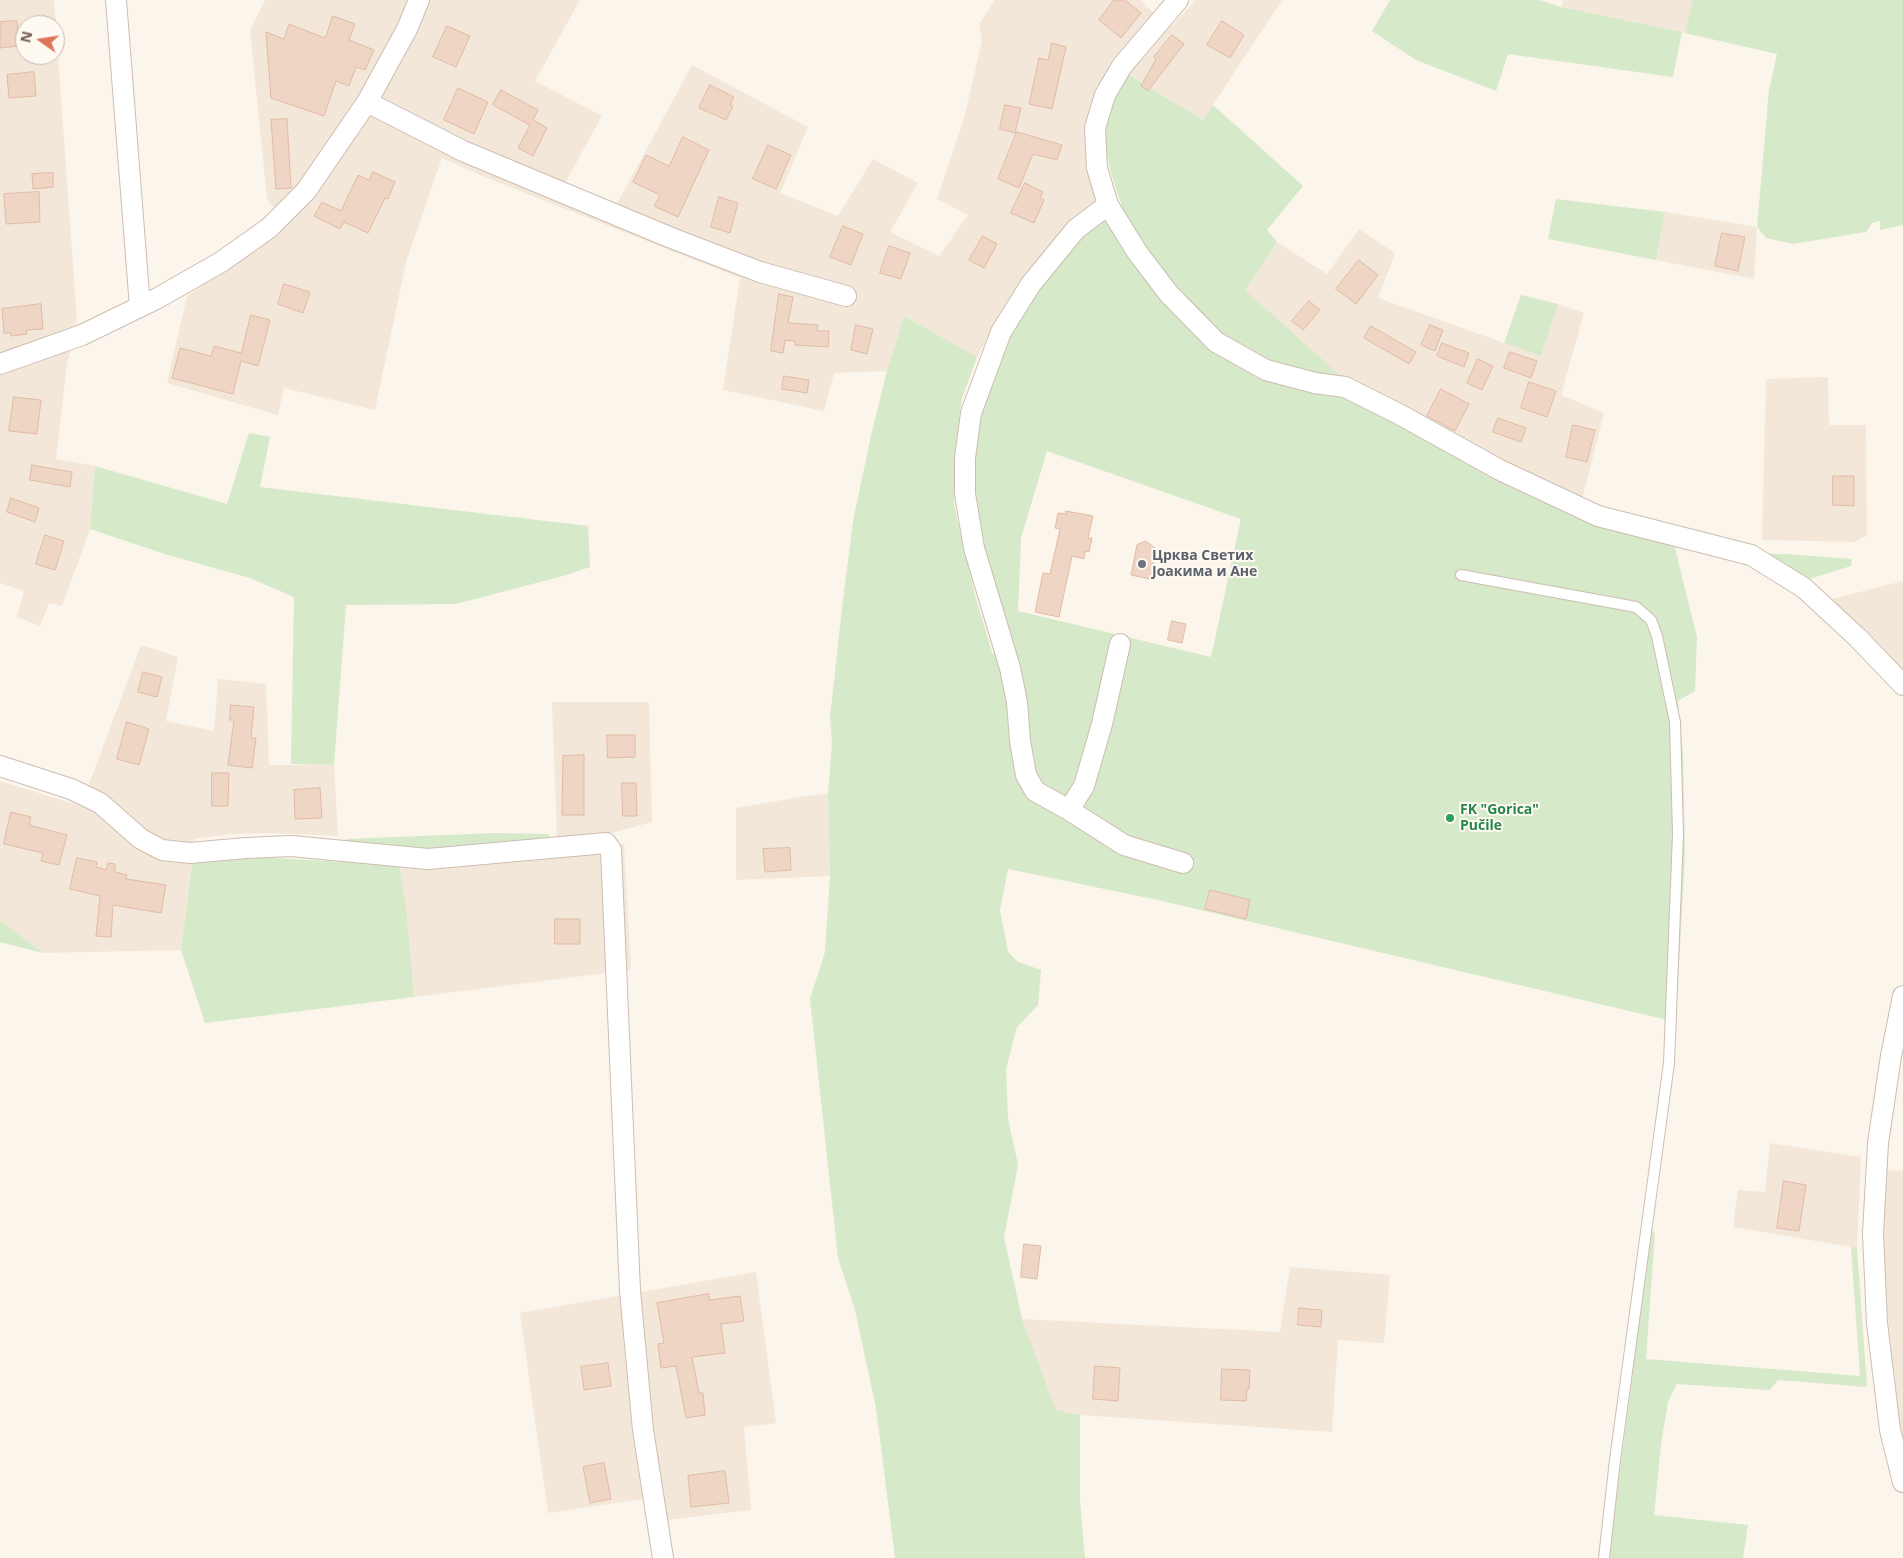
<!DOCTYPE html>
<meta charset="utf-8">
<style>
body{margin:0}
#map{position:relative;width:1903px;height:1558px;overflow:hidden;background:#fbf5eb;font-family:"Open Sans",sans-serif}
canvas{display:block}
.north{position:absolute;left:15px;top:15px;width:50px;height:50px;box-sizing:border-box;background:#fef9f1;border:1px solid #c7bab0;border-radius:50%;rotate:283deg;font-size:14px;font-weight:700;line-height:20px;text-align:center;color:#755c4f}
.north::after{content:'';display:block;margin:auto;width:18px;height:22px;background:#dd7558;clip-path:polygon(50% 0,100% 100%,50% 72%,0 100%)}
</style>
<div id="map">
<canvas width="1903" height="1558"></canvas>
<div class="north">N</div>
</div>
<script>
const g = document.querySelector('canvas').getContext('2d');
g.lineJoin = 'round';
function fillPath(path, color) { g.fillStyle = color; g.fill(path, 'evenodd'); }
function strokePath(path, color, width, dash) { g.strokeStyle = color; g.lineWidth = width; g.lineCap = dash ? 'butt' : 'round'; g.setLineDash(dash || []); g.stroke(path); }
function write(font, color, halo, rows, align = 'center') {
  g.font = font + ' "Open Sans",sans-serif'; g.lineWidth = 4; g.setLineDash([]); g.textBaseline = 'middle'; g.strokeStyle = halo; g.fillStyle = color; for (const [text, x, y, turn = 0] of rows) {
    g.save(); g.translate(x, y); g.rotate((+turn || 0) * Math.PI / 180); g.textAlign = isNaN(turn) ? turn : align; if (halo) g.strokeText(text, 0, 0); g.fillText(text, 0, 0); g.restore();
  }
}
fillPath(new Path2D(`
 M 0,0 L 54,0 L 77,320 L 67,364 L 56,459 L 95,466 L 90,529 L 62,606 L 49,603 L 40,626 L 17,617 L 24,591 L 0,583 ZM 25,25 L 55,25 L 55,55 L 25,55 Z
 M 265,0 L 580,0 L 535,81 L 602,116 L 565,183 L 617,204 L 692,65 L 808,127 L 780,193 L 838,216 L 873,159 L 918,183 L 890,232 L 939,256 L 968,215 L 937,199 L 964,119 L 982,40 L 979,24 L 995,0 L 1140,0 L 1169,28 L 1196,0 L 1282,0 L 1203,120 L 1113,64 L 1096,88 L 1084,128 L 1086,159 L 1096,204 L 1047,252 L 1007,302 L 977,357 L 904,316 L 887,371 L 834,373 L 824,411 L 723,390 L 740,278 L 485,177 L 442,158 L 406,262 L 375,410 L 284,388 L 278,415 L 167,383 L 187,296 L 253,250 L 288,218 L 274,208 L 267,199 L 250,30 Z
 M 1563,0 L 1693,0 L 1685,33 L 1561,7 Z
 M 1665,212 L 1757,227 L 1754,279 L 1656,260 Z
 M 1359,229 L 1395,253 L 1378,298 L 1541,356 L 1558,304 L 1584,313 L 1561,395 L 1604,413 L 1582,500 L 1344,379 L 1244,290 L 1277,242 L 1327,274 Z
 M 1828,377 L 1829,425 L 1866,425 L 1867,535 L 1855,542 L 1762,540 L 1766,379 Z
 M 1903,581 L 1903,671 L 1828,600 Z
 M 141,645 L 178,657 L 166,721 L 214,731 L 218,679 L 266,684 L 269,765 L 334,765 L 338,836 L 270,833 L 232,834 L 194,839 L 181,950 L 43,953 L 0,920 L 0,781 L 81,806 Z
 M 552,702 L 649,702 L 652,822 L 612,833 L 557,838 Z
 M 828,794 L 830,876 L 736,880 L 736,808 L 806,796 Z
 M 624,844 L 631,970 L 414,997 L 400,867 L 484,864 L 590,851 Z
 M 1770,1143 L 1861,1157 L 1857,1248 L 1733,1227 L 1738,1190 L 1765,1192 Z
 M 1884,1170 L 1903,1171 L 1903,1459 L 1897,1417 L 1883,1264 Z
 M 1290,1267 L 1390,1275 L 1384,1343 L 1338,1340 L 1332,1432 L 1080,1415 L 1056,1410 L 1022,1319 L 1280,1332 Z
 M 756,1272 L 776,1423 L 744,1427 L 751,1510 L 666,1520 L 663,1500 L 636,1500 L 548,1513 L 520,1313 Z`), '#f3e7d9');
fillPath(new Path2D(`
 M 1390,0 L 1540,0 L 1561,7 L 1682,32 L 1673,77 L 1508,54 L 1496,91 L 1416,60 L 1372,31 Z
 M 1693,0 L 1903,0 L 1903,225 L 1880,230 L 1880,221 L 1872,223 L 1866,232 L 1793,244 L 1766,238 L 1757,227 L 1769,90 L 1777,54 L 1685,33 Z
 M 1128,74 L 1203,120 L 1213,105 L 1303,186 L 1267,230 L 1277,242 L 1245,290 L 1344,379 L 1336,391 L 1674,544 L 1697,637 L 1695,691 L 1678,701 L 1683,754 L 1685,853 L 1676,1022 L 1158,900 L 1008,869 L 1000,910 L 1008,952 L 1018,962 L 1041,970 L 1038,1005 L 1017,1027 L 1006,1069 L 1008,1118 L 1018,1165 L 1004,1237 L 1022,1319 L 1056,1410 L 1080,1415 L 1080,1501 L 1085,1558 L 895,1558 L 876,1408 L 855,1310 L 838,1258 L 810,999 L 825,952 L 830,876 L 828,794 L 832,742 L 830,718 L 842,608 L 853,521 L 870,440 L 887,371 L 904,316 L 977,357 L 962,398 L 956,442 L 954,505 L 976,599 L 993,655 L 1006,621 L 985,563 L 975,500 L 976,435 L 993,372 L 1014,327 L 1037,291 L 1067,252 L 1096,222 L 1122,206 C 1110,171 1099,142 1111,104 C 1114,94 1122,84 1128,74 ZM 1047,451 L 1241,519 L 1211,657 L 1018,611 L 1021,538 ZM 1210,890 L 1250,900 L 1245,919 L 1205,909 Z
 M 1556,199 L 1665,212 L 1656,260 L 1548,239 Z
 M 1521,295 L 1558,304 L 1541,356 L 1504,343 Z
 M 249,433 L 270,437 L 260,487 L 588,526 L 590,567 L 563,576 L 456,604 L 346,605 L 334,765 L 291,764 L 294,597 L 250,578 L 168,555 L 90,529 L 95,466 L 227,504 Z
 M 1767,554 L 1785,554 L 1852,559 L 1851,566 L 1806,580 Z
 M 496,833 L 549,834 L 549,841 L 433,850 L 397,849 L 406,909 L 414,997 L 205,1023 L 181,950 L 192,862 L 256,857 L 346,862 L 346,839 Z
 M 0,920 L 43,953 L 0,942 Z
 M 1651,1229 L 1655,1233 L 1646,1359 L 1860,1376 L 1851,1247 L 1857,1248 L 1867,1387 L 1778,1380 L 1770,1390 L 1677,1384 L 1668,1402 L 1661,1444 L 1654,1515 L 1748,1525 L 1743,1558 L 1609,1558 Z`), '#d6e9c9');
const building = new Path2D(`
 M 1114,0 L 1125,0 L 1141,13 L 1121,38 L 1099,20 Z
 M 333,16 L 355,24 L 349,40 L 374,50 L 365,70 L 356,67 L 349,86 L 336,81 L 324,116 L 271,98 L 266,32 L 284,39 L 289,24 L 325,38 Z
 M 17,21 L 19,46 L 0,48 L 0,22 Z
 M 1222,21 L 1244,35 L 1230,58 L 1207,45 Z
 M 447,26 L 470,36 L 456,67 L 433,57 Z
 M 1172,35 L 1184,44 L 1148,91 L 1141,86 L 1156,59 L 1154,57 Z
 M 1052,43 L 1066,47 L 1052,109 L 1029,104 L 1039,58 L 1048,60 Z
 M 34,72 L 36,96 L 9,98 L 7,75 Z
 M 710,85 L 734,97 L 730,105 L 733,106 L 726,120 L 699,108 Z
 M 458,88 L 488,102 L 474,134 L 444,120 Z
 M 501,90 L 538,110 L 533,120 L 547,128 L 533,156 L 518,148 L 530,125 L 493,105 Z
 M 1005,105 L 1021,108 L 1015,133 L 1000,129 Z
 M 287,119 L 291,188 L 276,189 L 271,120 Z
 M 1017,132 L 1062,145 L 1057,160 L 1033,154 L 1019,188 L 998,179 Z
 M 683,137 L 709,150 L 678,217 L 654,206 L 660,195 L 633,182 L 646,155 L 669,166 Z
 M 768,145 L 791,155 L 776,189 L 753,179 Z
 M 373,172 L 395,182 L 388,199 L 385,198 L 368,233 L 344,222 L 340,229 L 314,216 L 322,202 L 341,211 L 358,175 L 369,180 Z
 M 53,173 L 53,187 L 33,189 L 32,174 Z
 M 1025,183 L 1043,192 L 1040,198 L 1044,200 L 1034,223 L 1011,213 Z
 M 39,192 L 40,222 L 6,224 L 4,194 Z
 M 719,197 L 738,203 L 730,233 L 711,227 Z
 M 843,226 L 863,234 L 851,265 L 830,257 Z
 M 1722,233 L 1745,237 L 1738,271 L 1715,266 Z
 M 983,236 L 997,244 L 984,268 L 969,260 Z
 M 889,246 L 910,253 L 901,279 L 880,273 Z
 M 1359,260 L 1378,275 L 1356,304 L 1336,289 Z
 M 284,284 L 310,292 L 303,313 L 278,304 Z
 M 779,294 L 793,297 L 788,323 L 818,325 L 817,331 L 829,331 L 828,347 L 795,345 L 795,341 L 785,340 L 783,353 L 771,351 Z
 M 1309,301 L 1320,310 L 1303,330 L 1292,321 Z
 M 41,304 L 43,329 L 26,330 L 27,334 L 11,336 L 10,333 L 4,333 L 2,309 Z
 M 251,315 L 270,320 L 258,366 L 241,361 L 233,394 L 172,378 L 180,348 L 211,356 L 214,346 L 241,353 Z
 M 856,325 L 873,329 L 867,354 L 851,350 Z
 M 1430,325 L 1443,330 L 1435,351 L 1421,345 Z
 M 1371,326 L 1416,352 L 1409,364 L 1364,338 Z
 M 1442,343 L 1469,353 L 1464,367 L 1437,356 Z
 M 1510,352 L 1537,361 L 1531,378 L 1504,368 Z
 M 1478,359 L 1493,366 L 1482,390 L 1467,383 Z
 M 784,376 L 809,380 L 807,393 L 782,389 Z
 M 1529,382 L 1556,391 L 1547,417 L 1521,408 Z
 M 1441,389 L 1469,404 L 1455,431 L 1427,416 Z
 M 14,397 L 41,400 L 37,434 L 9,431 Z
 M 1498,418 L 1526,428 L 1521,442 L 1493,432 Z
 M 1573,425 L 1595,430 L 1587,462 L 1566,457 Z
 M 32,465 L 72,472 L 70,487 L 30,480 Z
 M 1833,476 L 1854,476 L 1854,506 L 1833,505 Z
 M 11,498 L 39,508 L 35,522 L 7,512 Z
 M 1066,511 L 1093,516 L 1088,538 L 1092,538 L 1089,552 L 1085,551 L 1084,559 L 1072,556 L 1059,617 L 1035,612 L 1043,573 L 1050,574 L 1060,529 L 1055,528 L 1058,513 L 1066,514 Z
 M 45,535 L 64,541 L 55,570 L 36,564 Z
 M 1146,541 L 1156,549 L 1150,579 L 1131,575 L 1137,545 Z
 M 1172,621 L 1186,624 L 1182,643 L 1168,640 Z
 M 143,672 L 162,677 L 157,697 L 138,692 Z
 M 231,705 L 254,707 L 251,738 L 256,738 L 252,768 L 228,765 L 234,720 L 230,720 Z
 M 127,722 L 149,729 L 139,765 L 117,759 Z
 M 607,735 L 635,735 L 635,757 L 608,758 Z
 M 584,755 L 584,815 L 562,815 L 563,756 Z
 M 212,773 L 229,773 L 228,806 L 212,806 Z
 M 622,783 L 636,783 L 637,816 L 623,816 Z
 M 320,788 L 322,818 L 295,819 L 294,790 Z
 M 11,812 L 31,817 L 29,825 L 67,835 L 59,865 L 41,861 L 43,853 L 4,844 Z
 M 790,848 L 791,870 L 765,872 L 763,849 Z
 M 77,858 L 97,862 L 96,867 L 106,870 L 108,863 L 115,864 L 115,872 L 127,875 L 126,879 L 166,885 L 161,913 L 113,905 L 111,937 L 96,936 L 100,896 L 70,889 Z
 M 1210,890 L 1250,900 L 1246,919 L 1205,909 Z
 M 555,919 L 580,919 L 580,944 L 555,944 Z
 M 1784,1181 L 1806,1185 L 1799,1231 L 1777,1228 Z
 M 1024,1244 L 1041,1246 L 1037,1279 L 1021,1277 Z
 M 709,1294 L 709,1300 L 740,1296 L 744,1321 L 721,1324 L 725,1353 L 692,1357 L 699,1393 L 703,1393 L 705,1415 L 686,1418 L 676,1366 L 661,1368 L 658,1344 L 664,1343 L 657,1303 Z
 M 1299,1308 L 1322,1310 L 1321,1327 L 1298,1325 Z
 M 608,1363 L 611,1386 L 584,1390 L 581,1367 Z
 M 1095,1366 L 1120,1368 L 1118,1401 L 1093,1399 Z
 M 1222,1369 L 1250,1370 L 1249,1389 L 1247,1389 L 1246,1401 L 1221,1400 Z
 M 604,1463 L 611,1499 L 590,1503 L 583,1467 Z
 M 725,1471 L 729,1503 L 691,1507 L 688,1476 Z`);
fillPath(building, '#efd5c4');
strokePath(building, '#e1bba5', 1);
const service = new Path2D(`
 M 1461,575 L 1636,607 L 1651,620 L 1657,636 L 1675,722 L 1678,834 L 1669,1063 L 1615,1460 L 1604,1558`);
const minor = new Path2D(`
 M 116,0 L 140,307
 M 1178,0 L 1122,66 L 1105,95 L 1095,128 L 1097,168 L 1108,205 L 1137,252 L 1169,294 L 1216,342 L 1266,370 L 1315,383 L 1345,387 L 1399,414 L 1500,470 L 1598,516 L 1751,555 L 1804,588 L 1858,638 L 1903,685
 M 367,102 L 463,151 L 669,237 L 760,272 L 846,296
 M 1108,205 L 1076,229 L 1031,284 L 1001,332 L 971,413 L 965,458 L 965,494 L 974,548 L 1010,668 L 1017,702 L 1020,741 L 1026,775 L 1035,791 L 1069,810 L 1084,786 L 1102,724 L 1120,644
 M 0,364 L 82,335 L 158,298 L 221,262 L 269,228 L 306,191 L 367,102 L 407,29 L 419,0
 M 0,766 L 71,789 L 100,803 L 141,839 L 162,850 L 190,853 L 246,848 L 291,846 L 428,859 L 606,843 L 611,850 L 630,1291 L 643,1430 L 663,1558
 M 1069,810 L 1124,845 L 1183,863
 M 1903,996 L 1891,1056 L 1878,1143 L 1873,1233 L 1877,1323 L 1890,1430 L 1903,1482`);
strokePath(service, '#cdbdb1', 12);
strokePath(minor, '#cdbdb1', 22);
strokePath(service, '#fff', 10);
strokePath(minor, '#fff', 20);
for (const [x, y, r, color] of [
 [1142,564,5,"#6b7280"],
 [1450,818,5,"#2e9e5b"]
]) { const dot = new Path2D(); dot.arc(x, y, r, 0, 2 * Math.PI); g.fillStyle = color; g.fill(dot); strokePath(dot, '#fef9f1', 2); }
write('bold 14px', '#5b616d', '#fef9f1', [
 ["Црква Светих",1152,556],
 ["Јоакима и Ане",1152,572]
], 'left');
write('bold 14px', '#27864d', '#fef9f1', [
 ["FK \"Gorica\"",1460,810],
 ["Pučile",1460,826]
], 'left');
</script>
